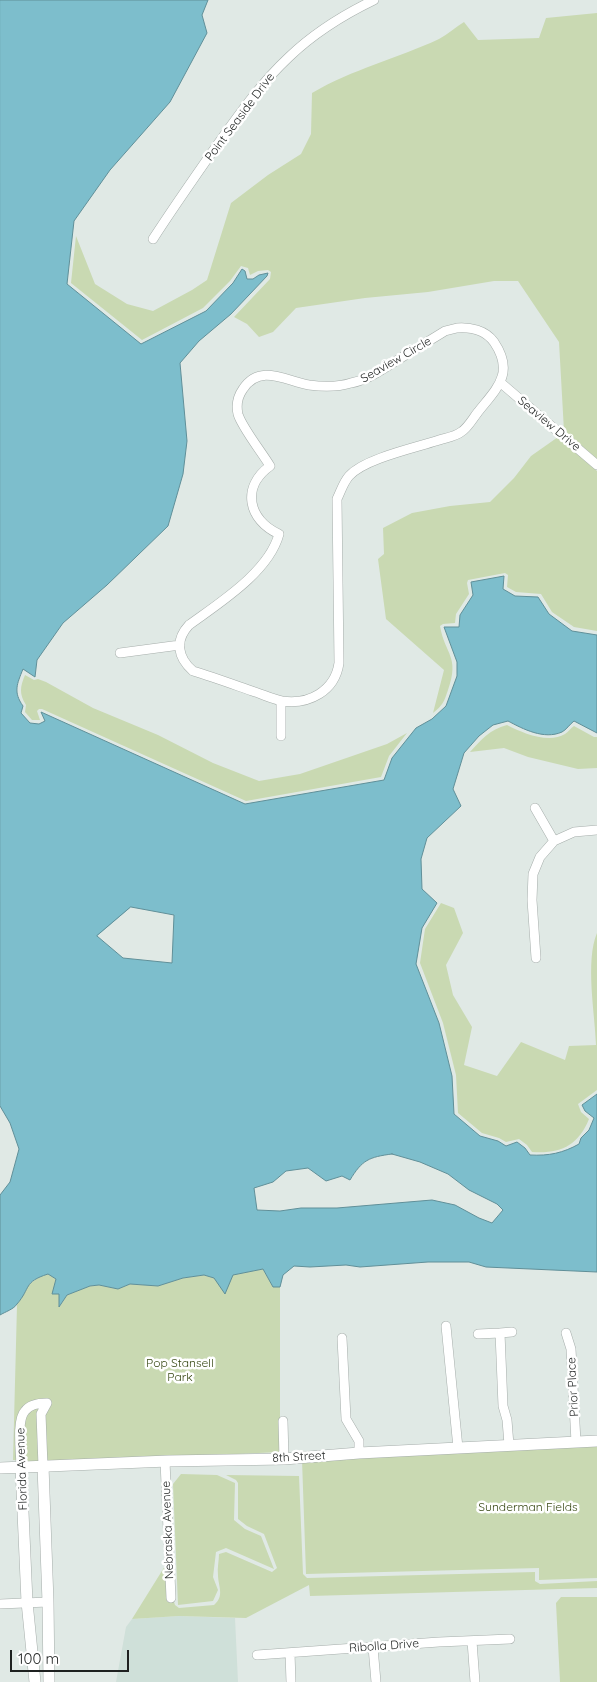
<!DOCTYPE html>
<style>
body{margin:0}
#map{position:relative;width:597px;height:1682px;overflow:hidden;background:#e0e9e5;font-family:Quicksand,sans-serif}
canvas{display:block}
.scale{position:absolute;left:10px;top:1650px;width:119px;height:22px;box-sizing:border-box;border:2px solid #1e2120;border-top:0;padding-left:6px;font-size:15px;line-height:18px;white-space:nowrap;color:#1e2120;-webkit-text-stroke:4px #fff;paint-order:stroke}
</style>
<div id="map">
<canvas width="597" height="1682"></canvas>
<div class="scale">100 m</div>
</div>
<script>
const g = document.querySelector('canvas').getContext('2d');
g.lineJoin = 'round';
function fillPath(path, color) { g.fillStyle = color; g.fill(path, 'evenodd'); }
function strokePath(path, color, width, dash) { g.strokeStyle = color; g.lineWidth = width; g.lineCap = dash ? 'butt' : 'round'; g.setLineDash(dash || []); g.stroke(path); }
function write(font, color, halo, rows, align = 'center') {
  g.font = font + ' Quicksand,sans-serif'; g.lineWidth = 5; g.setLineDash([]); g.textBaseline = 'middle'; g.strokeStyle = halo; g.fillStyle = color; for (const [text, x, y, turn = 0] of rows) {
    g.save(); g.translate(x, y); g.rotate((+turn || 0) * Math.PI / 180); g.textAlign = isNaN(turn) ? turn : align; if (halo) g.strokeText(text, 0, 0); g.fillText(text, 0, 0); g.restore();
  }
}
fillPath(new Path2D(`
 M 179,1616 L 235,1618 L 238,1682 L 116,1682 L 126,1627 L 132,1619 Z`), '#cfe0d9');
fillPath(new Path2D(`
 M 597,13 L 597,459 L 564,431 L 559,342 L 518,281 L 494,281 L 428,292 L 365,298 L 296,308 L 273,332 L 259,337 L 247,324 L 234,317 L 270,279 L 271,272 L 268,270 L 258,271 L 250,275 L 248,268 L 241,266 L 230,281 L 203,308 L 142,340 L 71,283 L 76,236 L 95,284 L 127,304 L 153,311 L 192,290 L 207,280 L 231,203 L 268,175 L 301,154 L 311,134 L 312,93 C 353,69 396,59 439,39 C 448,34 456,27 464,22 L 478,40 L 539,38 L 546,18 Z
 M 558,437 L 597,471 L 597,631 L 574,627 L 552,612 L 541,594 L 516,592 L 507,587 L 508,575 L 505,573 L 468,580 L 467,583 L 469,594 L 456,614 L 455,623 L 443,624 L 440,626 C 445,655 460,656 448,690 C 444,702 443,705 433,713 L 444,670 L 386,619 L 378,559 L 384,554 L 383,528 L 412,513 L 450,506 L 490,502 L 514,478 L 531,456 Z
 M 25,675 L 34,680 L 38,679 L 46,682 L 93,708 L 158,735 L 213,763 L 259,781 L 300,774 L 387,744 L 407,733 L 389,756 L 381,777 L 246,801 L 42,709 L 39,709 L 37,711 L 40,720 L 32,720 L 25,712 L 26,705 C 19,694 20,687 25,675 Z
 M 507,725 C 522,733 549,744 565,734 C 568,732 571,728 574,726 L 594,737 L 597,737 L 597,768 L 578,769 L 528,757 L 504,748 L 470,752 C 482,739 489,730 507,725 Z
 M 441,903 L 454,908 L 463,933 L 446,965 L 453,995 L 472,1027 L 464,1065 L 497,1076 L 521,1042 L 565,1060 L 569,1046 L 596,1045 C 595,1014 585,961 597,933 L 597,1090 L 578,1104 L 581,1112 L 589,1119 C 578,1146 560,1154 532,1152 L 527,1145 L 519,1139 L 506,1142 L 499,1138 L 482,1133 L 458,1113 L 456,1075 L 443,1023 L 420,963 L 425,929 Z
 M 263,1269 L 273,1287 L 280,1287 L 280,1452 L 46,1463 L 13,1460 L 17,1305 C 26,1288 29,1280 48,1274 L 56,1279 L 53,1294 L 59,1293 L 60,1306 L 67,1295 L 90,1286 L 99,1285 L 118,1289 L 130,1284 L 158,1286 L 183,1278 L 204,1275 L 214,1278 Z
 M 597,1443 L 597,1578 L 539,1580 L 539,1568 L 306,1574 L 302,1460 Z
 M 181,1474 L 217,1475 L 235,1483 L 234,1520 L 245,1529 L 261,1536 L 274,1569 L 226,1548 L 216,1552 L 213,1577 L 218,1590 L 213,1601 L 178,1605 L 173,1484 Z
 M 226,1475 L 299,1476 L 303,1574 L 307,1578 L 535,1572 L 535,1581 L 540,1584 L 597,1581 L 597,1588 L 310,1596 L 309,1585 L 246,1618 L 179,1616 L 132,1619 L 165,1566 L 167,1602 L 174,1602 L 175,1605 L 179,1608 L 214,1605 C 225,1596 218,1586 218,1575 C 217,1568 219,1561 219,1554 L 226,1552 L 272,1572 L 277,1568 L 264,1534 L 247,1526 L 238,1519 L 238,1483 L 236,1480 Z
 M 561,1597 L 597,1597 L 597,1682 L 560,1682 L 556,1603 Z`), '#c9d9b2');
const water = new Path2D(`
 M 0,0 L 208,0 L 202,15 L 207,33 L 170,102 L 110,170 L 74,221 L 67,284 L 141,344 L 206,311 L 233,283 L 242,269 L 245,271 L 247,279 L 253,279 L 259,275 L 268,273 L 267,276 L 231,314 L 199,341 L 180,363 L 187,441 L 183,474 L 168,526 L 107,585 L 63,623 L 37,660 L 35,677 L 23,669 C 17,684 13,692 23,706 L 21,713 L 30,723 L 39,724 L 45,721 L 41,712 L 245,804 L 384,780 L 392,758 L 416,728 L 432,719 L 446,706 L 457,676 L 457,662 L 444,627 L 459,627 L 460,615 L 473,595 L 471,582 L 504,576 L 503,589 L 515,596 L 538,597 L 549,614 L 572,631 L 597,635 L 597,733 L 574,721 C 570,724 566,730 562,732 C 544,740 523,729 508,721 L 493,725 L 479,736 L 464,753 L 453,789 L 461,806 L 427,838 L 421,859 L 422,889 L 437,903 L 422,928 L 416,964 L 439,1023 L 452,1076 L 454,1114 L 480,1136 L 498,1141 L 506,1146 L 517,1142 L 525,1148 L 530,1155 C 549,1156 563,1153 579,1144 L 581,1138 L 589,1130 L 594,1118 L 585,1111 L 582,1105 L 597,1094 L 597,1272 L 486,1267 L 469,1262 L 428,1262 L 360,1267 L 346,1265 L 310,1267 L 294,1266 L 283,1275 L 280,1287 L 273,1287 L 263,1269 L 233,1275 L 225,1294 L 214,1278 L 204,1275 L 183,1278 L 158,1286 L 130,1284 L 118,1289 L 99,1285 L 90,1286 L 67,1295 L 59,1307 L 59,1294 L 52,1294 L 56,1279 L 48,1274 C 23,1282 31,1288 17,1304 C 14,1309 5,1312 0,1315 L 0,1195 L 10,1182 L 19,1149 L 10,1123 L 0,1106 ZM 131,907 L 174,915 L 172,963 L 123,958 L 97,936 ZM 392,1154 L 420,1162 L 448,1174 L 469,1190 L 497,1204 L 503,1210 L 492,1223 L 479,1218 L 455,1205 L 432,1200 L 337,1208 L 301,1208 L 280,1211 L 257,1210 L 254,1188 L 273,1182 L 286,1171 L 308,1168 L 326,1181 L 342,1176 L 350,1180 C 362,1160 369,1157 392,1154 Z`);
fillPath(water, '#7dbecc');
strokePath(water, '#608f98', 1);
const minor = new Path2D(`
 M 153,239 C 173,208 194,178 215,148 C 238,116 260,84 289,57 C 314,33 343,15 374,0
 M 457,328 C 470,327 485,330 494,342 C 515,373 497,388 478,412 C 473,418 468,428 461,432 C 455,437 444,438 436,441 C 414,448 364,459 349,476 C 343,483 341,491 337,499 L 339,663 C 335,691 309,705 282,701 C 272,699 262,694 252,691 C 232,684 213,677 193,671 C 177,657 175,640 189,625 C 219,603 269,572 279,534 C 248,520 241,487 270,466 C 263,454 241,426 238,414 C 236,405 238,396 243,389 C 260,363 286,381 309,385 C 323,387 338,387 351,383 C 368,380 381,370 396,361 C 412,351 429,341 445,331 Z
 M 501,383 L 597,465
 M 120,653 L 180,645
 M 281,701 L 281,736
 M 535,808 L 554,841
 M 536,958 L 532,900 L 533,874 L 540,857 L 554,841 L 574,832 L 597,830
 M 446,1326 L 458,1448
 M 566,1333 L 571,1349 L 576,1442
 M 478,1334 L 500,1333
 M 342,1338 L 346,1419 L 359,1441 L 359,1453
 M 283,1421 L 284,1459
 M 509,1445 L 507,1420 L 503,1406 L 500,1333 L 512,1332
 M 165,1461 L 171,1598
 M 21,1467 C 21,1454 16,1420 25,1411 C 30,1404 39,1403 47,1403 L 41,1414 L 43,1466
 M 0,1604 L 48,1602
 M 472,1641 L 475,1682
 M 373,1647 L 376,1682
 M 290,1653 L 291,1682
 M 257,1655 L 439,1642 L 510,1639`);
const tertiary = new Path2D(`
 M 43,1466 L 48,1602 L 49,1682
 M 21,1467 L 27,1602 L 35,1682
 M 0,1468 L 168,1461 L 284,1459 L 359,1453 L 597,1441`);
strokePath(minor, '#a5adaa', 10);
strokePath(tertiary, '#a5adaa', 12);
strokePath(minor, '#fff', 9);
strokePath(tertiary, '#fff', 11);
write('12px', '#1e2120', '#fff', [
 ["Point Seaside Drive",240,117,-53],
 ["Seaview Circle",396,360,-30],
 ["Seaview Drive",549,424,40],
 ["Prior Place",573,1387,-93],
 ["8th Street",299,1457,-3],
 ["Florida Avenue",22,1469,-92],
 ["Nebraska Avenue",168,1530,-92],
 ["Ribolla Drive",384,1646,-4]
]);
write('12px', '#354611', '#fff', [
 ["Pop Stansell",180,1363],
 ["Park",180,1377],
 ["Sunderman Fields",528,1507]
]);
</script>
